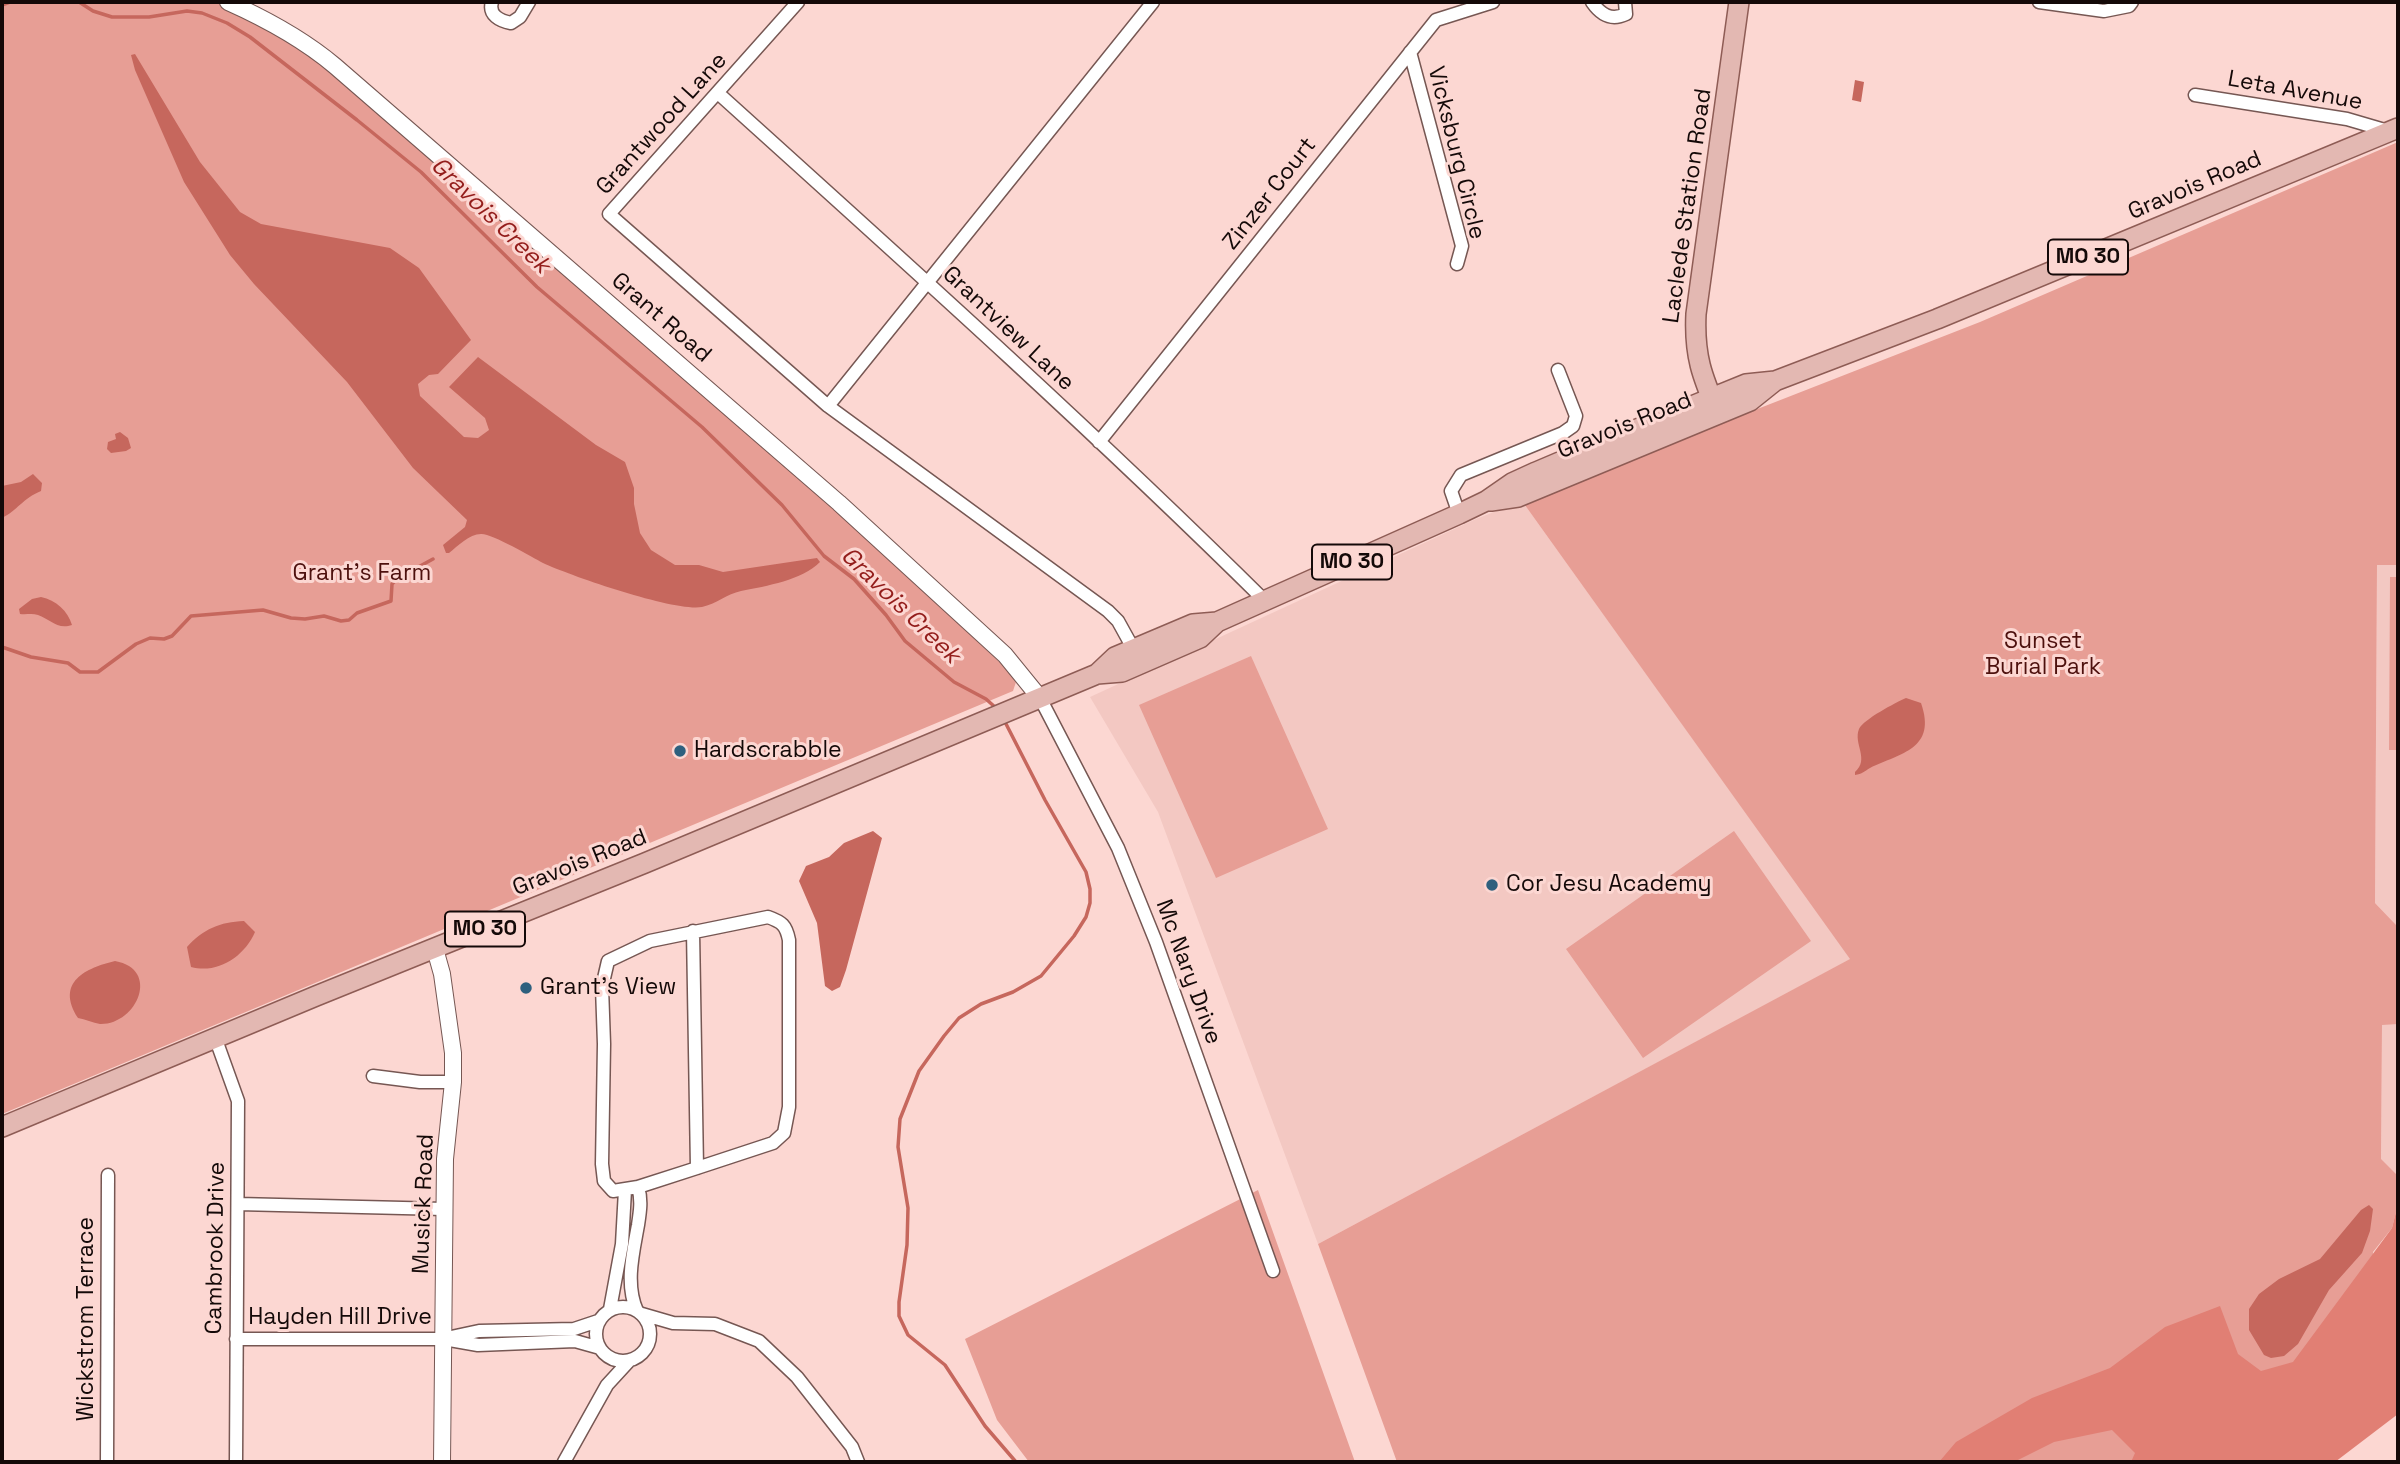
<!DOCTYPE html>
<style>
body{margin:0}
#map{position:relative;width:2400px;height:1464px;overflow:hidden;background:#fcd7d2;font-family:"Space Grotesk",sans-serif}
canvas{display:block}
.frame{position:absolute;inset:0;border:4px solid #140908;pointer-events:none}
</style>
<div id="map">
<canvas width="2400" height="1464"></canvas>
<div class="frame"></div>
</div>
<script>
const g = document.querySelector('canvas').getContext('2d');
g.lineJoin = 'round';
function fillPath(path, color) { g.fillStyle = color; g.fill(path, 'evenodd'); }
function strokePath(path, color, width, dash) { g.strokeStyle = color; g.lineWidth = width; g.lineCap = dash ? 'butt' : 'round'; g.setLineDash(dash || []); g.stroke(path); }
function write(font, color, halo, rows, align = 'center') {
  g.font = font + ' "Space Grotesk",sans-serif'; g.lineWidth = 6; g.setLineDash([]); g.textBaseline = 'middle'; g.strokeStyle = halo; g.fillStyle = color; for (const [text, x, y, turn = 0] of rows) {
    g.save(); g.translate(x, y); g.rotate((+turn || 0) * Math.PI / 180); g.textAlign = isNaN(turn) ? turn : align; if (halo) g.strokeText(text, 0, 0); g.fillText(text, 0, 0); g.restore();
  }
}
fillPath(new Path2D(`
 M 1522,501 L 1851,959 L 1318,1244 L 1158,812 L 1090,697 L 1476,519 Z
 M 2377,565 L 2398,565 L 2398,927 L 2375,903 Z
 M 2382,1024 L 2398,1024 L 2398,1176 L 2381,1160 Z`), '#f3c8c2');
fillPath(new Path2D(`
 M 2,2 L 244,2 L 307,52 C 544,256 784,456 1010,672 L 1016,682 L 1013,691 L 2,1114 Z
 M 2398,142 L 2398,565 L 2377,565 L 2375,903 L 2398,927 L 2398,1024 L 2382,1025 L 2381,1159 L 2398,1176 L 2398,1204 L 2392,1228 L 2373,1252 L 2372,1314 L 2180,1462 L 1397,1462 L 1318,1244 L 1850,959 L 1522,501 L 1980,322 Z
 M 2390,577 L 2398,577 L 2398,750 L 2389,750 Z
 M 1251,656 L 1328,829 L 1216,878 L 1139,705 Z
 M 1734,831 L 1811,941 L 1643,1058 L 1566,949 Z
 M 1258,1190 L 1355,1462 L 1029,1462 L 997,1420 L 965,1339 Z`), '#e79e95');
fillPath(new Path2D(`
 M 2398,1204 L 2398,1414 L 2335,1462 L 2131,1462 L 2135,1453 L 2112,1430 L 2054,1442 L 2014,1462 L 1939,1462 L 1956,1442 L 2032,1398 L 2110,1368 L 2165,1327 L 2220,1306 L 2238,1354 L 2261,1371 L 2293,1362 L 2392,1228 Z`), '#e17f74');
fillPath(new Path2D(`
 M 135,54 L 200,162 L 240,212 L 261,224 L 390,248 L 419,268 L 471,340 L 438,374 L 429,375 L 418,384 L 420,396 L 464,437 L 478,438 L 489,430 L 485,418 L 449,387 L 478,357 L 596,445 L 625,462 L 634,488 L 634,504 L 640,533 L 651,550 L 675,565 L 699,565 L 723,572 L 817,558 L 820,562 C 802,580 767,586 741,591 C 727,594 716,604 702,607 C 675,612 571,576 543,563 C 532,557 491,533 481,534 C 469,534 458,546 449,553 L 446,553 L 443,545 L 465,527 L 467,520 L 413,468 L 347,382 L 254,284 L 230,255 L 184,182 L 135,70 L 131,55 Z
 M 1855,80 L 1864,82 L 1861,102 L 1852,100 Z
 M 120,432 L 128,438 L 131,448 L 126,451 L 111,453 L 107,449 L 108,442 L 116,439 L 115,434 Z
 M 33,474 L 42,483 L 41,491 C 23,498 17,511 2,518 L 2,486 L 21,482 Z
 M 41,597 C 56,600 68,611 72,625 C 57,630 50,619 38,615 C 32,613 26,615 20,614 L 19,609 L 32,599 Z
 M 1906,698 L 1921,703 C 1937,749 1901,753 1870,768 C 1865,771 1862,774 1855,775 L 1855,772 C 1870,759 1853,744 1859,729 C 1864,719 1895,703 1906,698 Z
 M 873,831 L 882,838 L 846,970 L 840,987 L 832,991 L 825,986 L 817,923 L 799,881 L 806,866 L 829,857 L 844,843 Z
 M 244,921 L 255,932 C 244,957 218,974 191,967 L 187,947 C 203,929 220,922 244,921 Z
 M 115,961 C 161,969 137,1025 100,1024 C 93,1023 85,1019 78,1018 C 55,982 86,968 115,961 Z
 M 2369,1205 L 2373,1209 L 2370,1231 L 2362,1253 L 2329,1290 L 2298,1344 L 2284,1356 L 2271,1358 L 2264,1355 L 2249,1330 L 2249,1309 L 2259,1294 L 2279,1279 L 2320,1259 L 2361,1210 Z`), '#c6675d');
strokePath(new Path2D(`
 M 79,2 L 93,11 L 112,17 L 149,17 L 187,11 L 202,13 L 227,23 L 250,37 L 357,120 L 421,172 L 537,287 L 702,427 L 782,505 L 824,556 L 854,579 L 886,615 L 905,641 L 954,682 L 986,699 L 996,708
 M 2,5 L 10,2
 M 2,647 L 31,657 L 68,663 L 80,672 L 98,672 L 136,644 L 150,638 L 164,639 L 172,636 L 191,616 L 263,610 L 291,618 L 305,619 L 324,616 L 341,621 L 349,620 L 357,613 L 391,601 L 392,584 L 398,578 L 433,559
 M 1004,720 L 1045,800 L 1086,872 L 1090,889 L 1090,903 L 1086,917 L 1074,936 L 1041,976 L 1013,992 L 981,1004 L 959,1018 L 944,1036 L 919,1071 L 900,1119 L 898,1147 L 908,1208 L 907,1245 L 899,1302 L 899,1316 L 908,1335 L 945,1365 L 985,1426 L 1016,1462`), '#c6675d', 3.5);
const street = new Path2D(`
 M 492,2 C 488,15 500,21 511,23 L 520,17 L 529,2
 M 798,2 L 609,214 L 828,406 L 1108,611 L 1118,621 L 1134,650
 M 1592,2 C 1601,15 1611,21 1626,14 L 1625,2
 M 2039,2 L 2104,11 L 2129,6 L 2132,2
 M 1410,52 L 1462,246 L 1457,264
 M 719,94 C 903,260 1088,426 1265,601
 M 2195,95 L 2347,119 L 2388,131
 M 828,406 L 1153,2
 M 1099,442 L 1436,20 L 1493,2
 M 1459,514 L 1451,491 L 1461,475 L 1563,433 L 1573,426 L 1576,416 L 1558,370
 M 1040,698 L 1118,848 L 1156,942 L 1273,1271
 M 768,917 C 782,922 786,925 789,940 L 789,1107 L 784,1133 L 773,1143 L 697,1168 L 638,1187 L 613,1191 L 604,1181 L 602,1164 L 604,1044 L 602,987 L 608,961 L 650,941 Z
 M 693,931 L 697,1168
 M 215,1037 L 238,1101 L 236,1462
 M 373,1076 L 420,1082 L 453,1082
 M 238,1204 L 444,1209
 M596 1334a27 27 0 1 1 54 0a27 27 0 1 1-54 0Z
 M 610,1309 L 622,1244 L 625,1190
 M 637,1311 C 625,1284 633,1253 638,1225 C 640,1212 642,1200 638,1187
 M 642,1314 L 673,1323 L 715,1324 L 759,1341 L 797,1377 L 852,1447 L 858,1462
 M 451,1337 L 479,1331 L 574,1329 L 598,1321
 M 236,1339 L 444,1339 L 478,1345 L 575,1341 L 600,1348
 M 107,1462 L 108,1175
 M 564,1462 L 607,1385 L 630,1360`);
const secondary = new Path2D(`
 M 228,2 C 266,19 303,39 335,66 L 839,503 L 1005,655 L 1040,698
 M 435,949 L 442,974 L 453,1053 L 453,1082 L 445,1159 L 442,1462`);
const primary = new Path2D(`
 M 1718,414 C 1702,376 1694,356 1696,314 L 1739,2
 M 1491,501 L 1518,497 L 1750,401 L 1775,381
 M 1097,674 L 1115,657 L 1193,624 L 1217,622 L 1459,514 L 1486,501 L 1512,483 L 1536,472 L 1677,412 L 1746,384 L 1775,381 L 1937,319 L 2398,128
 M 2,1127 L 316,996 L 645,863 L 1097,674 L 1122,672 L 1200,638 L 1217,622`);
strokePath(street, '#765753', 15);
strokePath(secondary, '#765753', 18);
strokePath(primary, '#8e5c55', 22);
strokePath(street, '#fff', 12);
strokePath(secondary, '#fff', 16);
strokePath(primary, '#e3b8b2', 19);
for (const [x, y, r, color] of [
 [680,751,7,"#2e607e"],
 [1492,885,7,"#2e607e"],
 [526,988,7,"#2e607e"]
]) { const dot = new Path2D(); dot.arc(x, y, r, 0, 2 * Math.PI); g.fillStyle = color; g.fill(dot); strokePath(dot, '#fcd7d2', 2.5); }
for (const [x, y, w] of [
 [2088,257,80],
 [1352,562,80],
 [485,929,80]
]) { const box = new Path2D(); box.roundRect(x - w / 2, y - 17.5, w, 35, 5); g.fillStyle = '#fcd7d2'; g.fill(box); strokePath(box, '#140908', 2); }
write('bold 21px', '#140908', null, [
 ["MO 30",2088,257],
 ["MO 30",1352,562],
 ["MO 30",485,929]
]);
write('23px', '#140908', '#fcd7d2', [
 ["Leta Avenue",2295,91,10],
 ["Grantwood Lane",662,124,-48],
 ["Vicksburg Circle",1456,153,76],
 ["Gravois Road",2195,186,-23],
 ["Zinzer Court",1270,194,-52],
 ["Laclede Station Road",1688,206,-82],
 ["Grant Road",661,318,41],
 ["Grantview Lane",1008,329,43],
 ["Gravois Road",1625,426,-22],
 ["Gravois Road",580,863,-22],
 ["Mc Nary Drive",1188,972,70],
 ["Musick Road",424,1204,-88],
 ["Cambrook Drive",216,1248,-89],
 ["Hayden Hill Drive",340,1318],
 ["Wickstrom Terrace",87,1319,-90]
]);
write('23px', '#4d100d', '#fcd7d2', [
 ["Grant's Farm",362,574],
 ["Sunset",2043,642],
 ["Burial Park",2043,668]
]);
write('23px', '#140908', '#fcd7d2', [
 ["Hardscrabble",694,751],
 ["Cor Jesu Academy",1506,885],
 ["Grant's View",540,988]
], 'left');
write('italic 24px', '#931d1b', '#fcd7d2', [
 ["Gravois Creek",490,216,44],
 ["Gravois Creek",900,606,44]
]);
</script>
